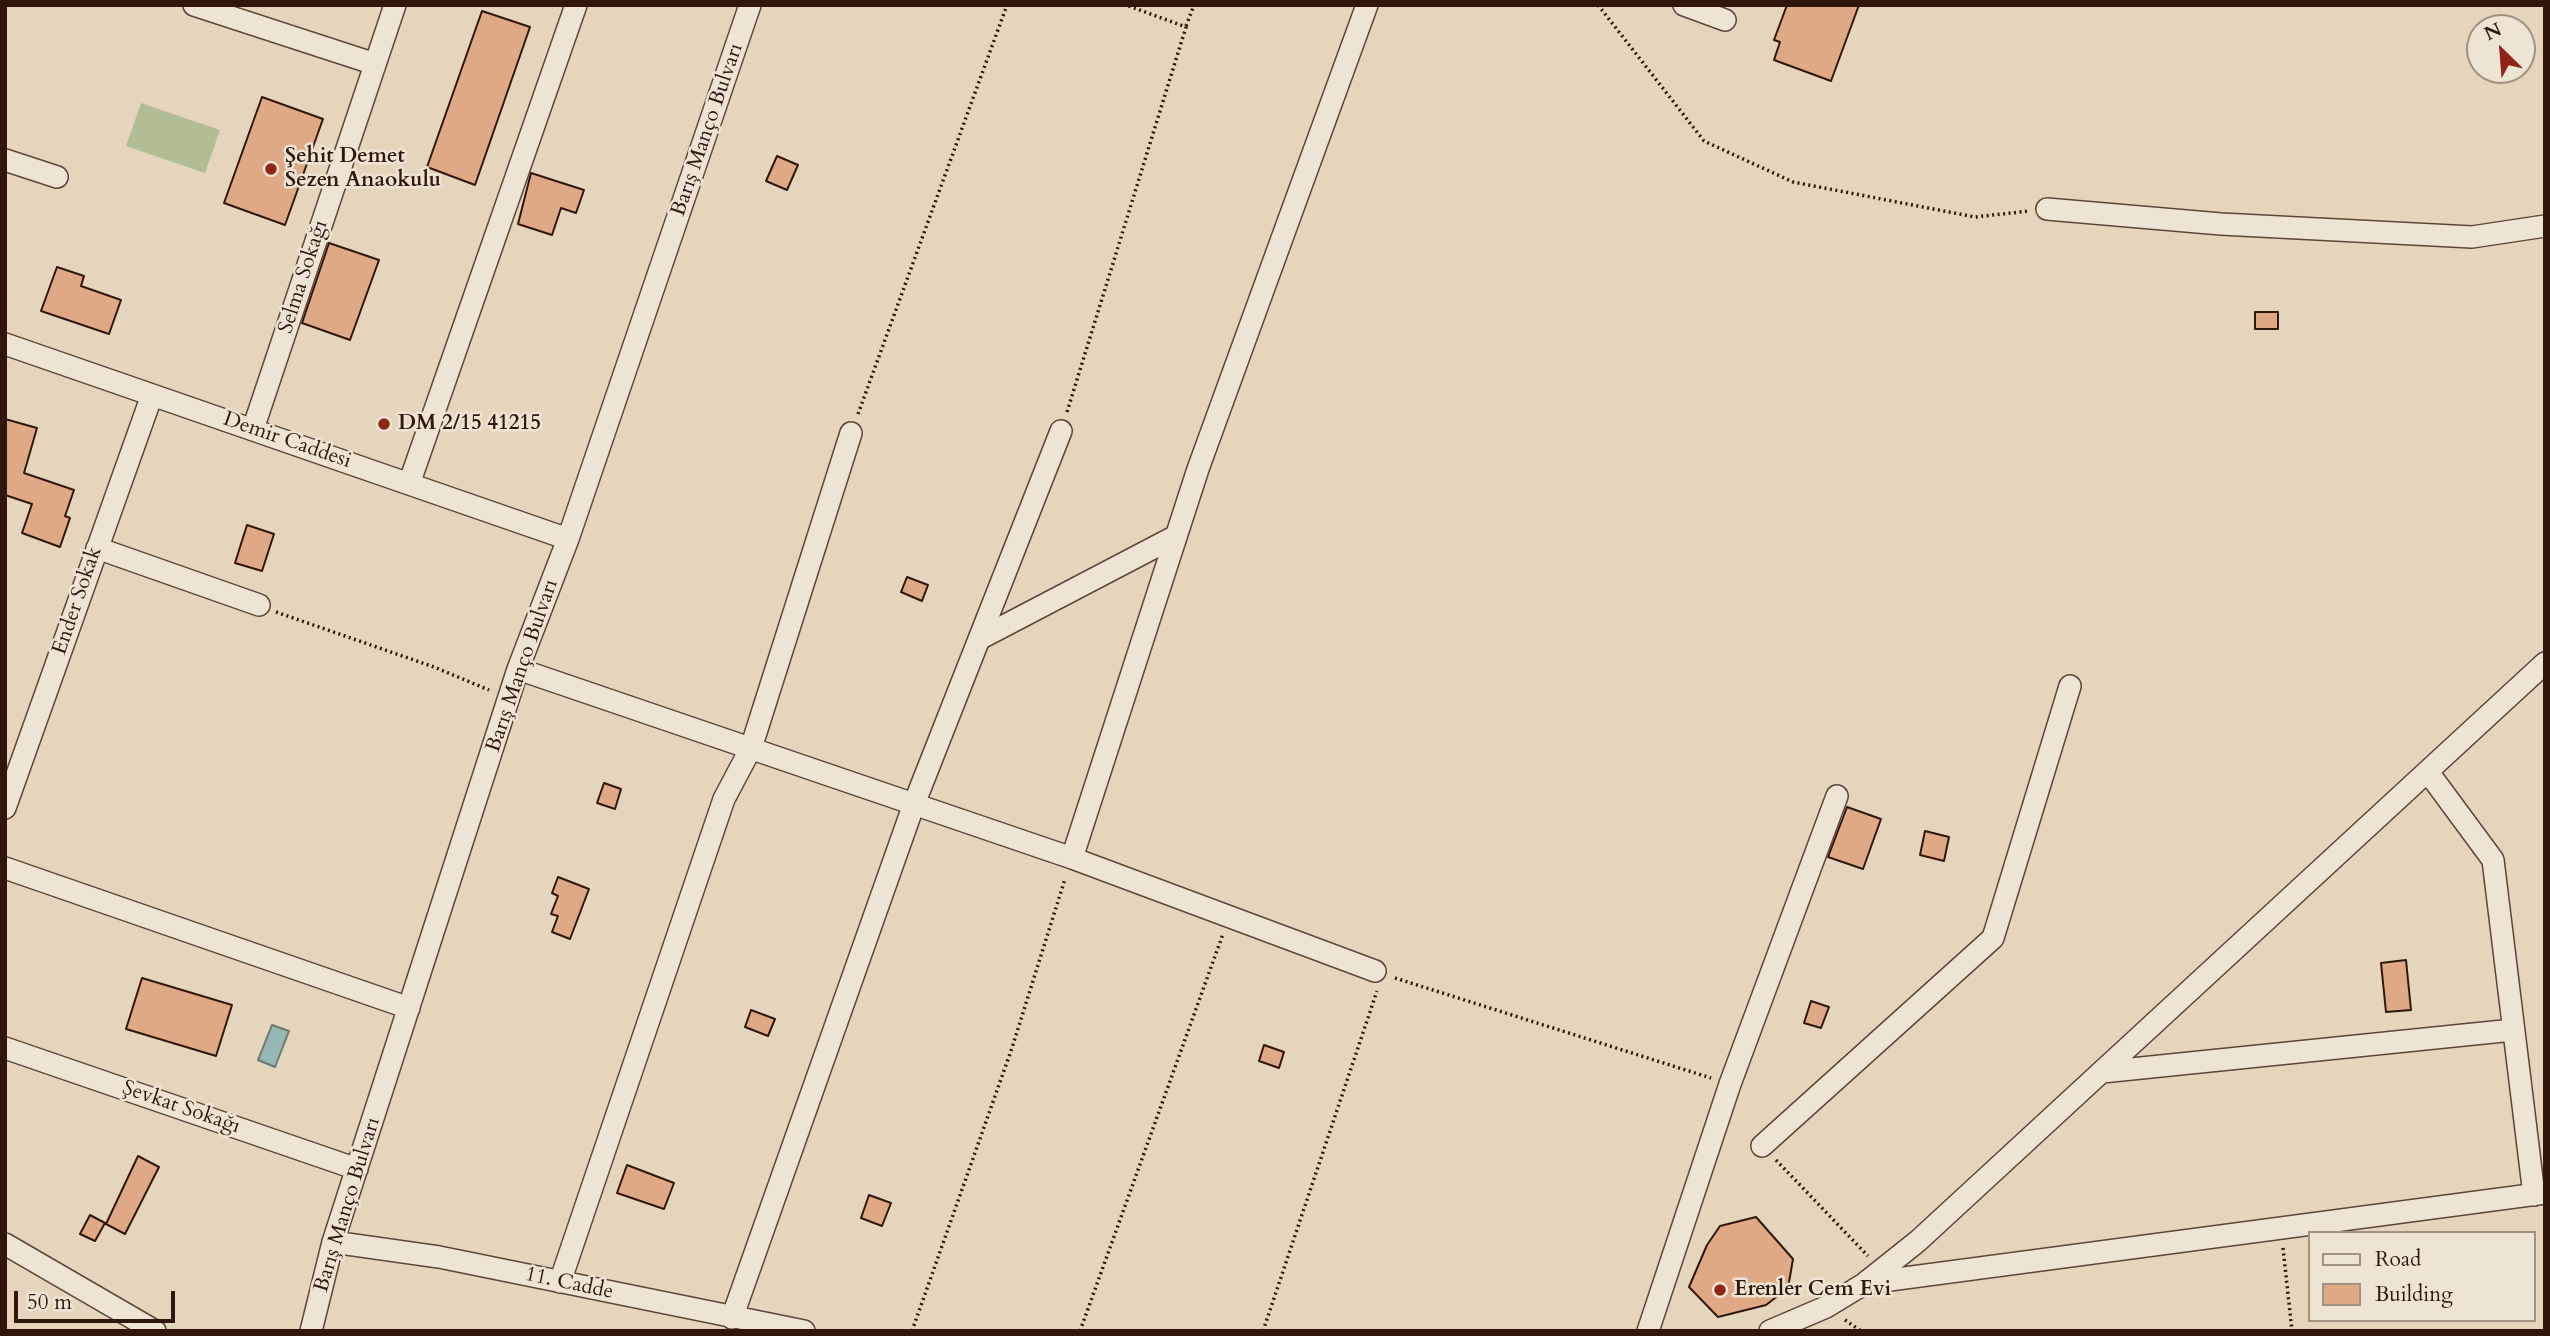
<!DOCTYPE html>
<meta charset="utf-8">
<style>
body{margin:0}
#map{position:relative;width:2550px;height:1336px;overflow:hidden;background:#e5d5bc;font-family:Cardo,serif}
canvas{display:block}
.frame{position:absolute;inset:0;border:7px solid #30170d;pointer-events:none}
.legend{position:absolute;left:2308px;top:1231px;width:228px;height:91px;box-sizing:border-box;background:#eee4d3;border:2px solid #a29284;margin:0;padding:9px 12px;list-style:none;font-size:21px;color:#30170d}
.legend li{display:flex;align-items:center;gap:14px;height:35px}
.legend b{width:35px;border:2px solid #a29284}
.north{position:absolute;left:2466px;top:14px;width:70px;height:70px;box-sizing:border-box;background:#eee4d3;border:2px solid #a29284;border-radius:50%;rotate:335deg;font-size:19px;font-weight:700;line-height:28px;text-align:center;color:#30170d}
.north::after{content:'';display:block;margin:auto;width:24px;height:32px;background:#8f2418;clip-path:polygon(50% 0,100% 100%,50% 72%,0 100%)}
.scale{position:absolute;left:14px;top:1291px;width:161px;height:32px;box-sizing:border-box;border:4px solid #30170d;border-top:0;padding-left:9px;font-size:21px;line-height:24px;white-space:nowrap;color:#30170d;-webkit-text-stroke:5px #eee4d3;paint-order:stroke}
</style>
<div id="map">
<canvas width="2550" height="1336"></canvas>
<div class="frame"></div>
<ul class="legend">
<li><b style="height:9px;background:#eee4d3"></b>Road</li>
<li><b style="height:19px;background:#e0a986"></b>Building</li>
</ul>
<div class="north">N</div>
<div class="scale">50 m</div>
</div>
<script>
const g = document.querySelector('canvas').getContext('2d');
g.lineJoin = 'round';
function fillPath(path, color) { g.fillStyle = color; g.fill(path, 'evenodd'); }
function strokePath(path, color, width, dash) { g.strokeStyle = color; g.lineWidth = width; g.lineCap = dash ? 'butt' : 'round'; g.setLineDash(dash || []); g.stroke(path); }
function write(font, color, halo, rows, align = 'center') {
  g.font = font + ' Cardo,serif'; g.lineWidth = 5; g.setLineDash([]); g.textBaseline = 'middle'; g.strokeStyle = halo; g.fillStyle = color; for (const [text, x, y, turn = 0] of rows) {
    g.save(); g.translate(x, y); g.rotate((+turn || 0) * Math.PI / 180); g.textAlign = isNaN(turn) ? turn : align; if (halo) g.strokeText(text, 0, 0); g.fillText(text, 0, 0); g.restore();
  }
}
fillPath(new Path2D(`
 M 141,103 L 220,130 L 205,173 L 126,146 Z`), '#b1be93');
const water = new Path2D(`
 M 272,1025 L 289,1031 L 275,1067 L 258,1060 Z`);
fillPath(water, '#96b8b4');
strokePath(water, '#6d7871', 2);
const building = new Path2D(`
 M 1787,5 L 1859,5 L 1831,81 L 1774,60 L 1780,42 L 1774,40 Z
 M 482,11 L 530,27 L 475,185 L 427,167 Z
 M 262,97 L 323,119 L 285,225 L 224,203 Z
 M 777,156 L 798,165 L 787,190 L 766,181 Z
 M 531,173 L 584,190 L 576,213 L 561,208 L 552,235 L 518,224 Z
 M 329,243 L 379,260 L 350,340 L 302,323 Z
 M 57,267 L 84,276 L 81,286 L 121,300 L 109,334 L 41,311 Z
 M 2255,312 L 2278,312 L 2278,329 L 2255,329 Z
 M 5,419 L 37,428 L 24,473 L 74,490 L 65,516 L 70,518 L 60,547 L 22,533 L 32,504 L 5,495 Z
 M 247,525 L 274,534 L 262,571 L 235,563 Z
 M 907,577 L 928,585 L 922,601 L 901,592 Z
 M 604,783 L 621,789 L 615,809 L 597,803 Z
 M 1847,807 L 1881,819 L 1863,869 L 1828,857 Z
 M 1925,831 L 1949,837 L 1944,861 L 1920,855 Z
 M 558,877 L 589,889 L 570,939 L 552,932 L 558,916 L 551,914 L 558,896 L 552,893 Z
 M 2406,960 L 2411,1010 L 2386,1012 L 2381,963 Z
 M 142,978 L 232,1005 L 216,1056 L 126,1029 Z
 M 1811,1001 L 1829,1007 L 1821,1028 L 1804,1023 Z
 M 751,1010 L 775,1019 L 768,1036 L 745,1027 Z
 M 1264,1045 L 1284,1052 L 1279,1068 L 1259,1061 Z
 M 138,1156 L 159,1167 L 125,1234 L 106,1224 Z
 M 627,1165 L 674,1183 L 664,1209 L 617,1193 Z
 M 869,1195 L 891,1203 L 882,1226 L 861,1218 Z
 M 90,1215 L 105,1223 L 95,1241 L 80,1234 Z
 M 1756,1217 L 1793,1259 L 1788,1288 L 1766,1305 L 1718,1317 L 1689,1287 L 1707,1245 L 1720,1226 Z`);
fillPath(building, '#e0a986');
strokePath(building, '#30170d', 2);
const minor = new Path2D(`
 M 194,5 L 375,64
 M 1684,5 L 1725,20
 M 5,160 L 57,177
 M 2047,209 L 2221,224 L 2472,237 L 2545,226
 M 5,344 L 568,539
 M 253,429 L 395,5
 M 409,484 L 576,5
 M 97,548 L 259,605
 M 981,638 L 1176,536
 M 518,669 L 1072,858 L 1375,971
 M 2428,772 L 2493,860 L 2534,1195
 M 5,808 L 152,395
 M 1072,858 L 1198,469 L 1367,5
 M 5,868 L 409,1008
 M 5,1048 L 357,1169
 M 2102,1072 L 2513,1030
 M 1762,1146 L 1993,938 L 2070,686
 M 333,1242 L 439,1257 L 804,1331
 M 5,1244 L 155,1331
 M 560,1282 L 724,799 L 751,748 L 851,433
 M 1867,1283 L 2545,1193
 M 732,1318 L 914,804 L 1061,431
 M 311,1331 L 333,1242 L 518,669 L 568,539 L 750,5
 M 1648,1331 L 1730,1084 L 1837,796
 M 1770,1331 L 1826,1307 L 1864,1284 L 1918,1241 L 2545,663`);
strokePath(minor, '#5d4639', 24);
strokePath(new Path2D(`
 M 1598,5 L 1704,141 L 1793,182 L 1975,217 L 2029,211
 M 1186,26 L 1194,5
 M 1067,412 L 1186,27 L 1126,5
 M 858,414 L 1007,5
 M 276,612 L 434,667 L 489,690
 M 1395,978 L 1711,1078
 M 1776,1160 L 1868,1256
 M 2283,1248 L 2292,1331
 M 1845,1320 L 1861,1331
 M 912,1331 L 1012,1048 L 1065,879
 M 1080,1331 L 1223,934
 M 1263,1331 L 1377,991`), '#30170d', 3.5, [2, 3.5]);
strokePath(minor, '#eee4d3', 21);
for (const [x, y, r, color] of [
 [271,169,7,"#8f2418"],
 [384,424,7,"#8f2418"],
 [1720,1290,7,"#8f2418"]
]) { const dot = new Path2D(); dot.arc(x, y, r, 0, 2 * Math.PI); g.fillStyle = color; g.fill(dot); strokePath(dot, '#eee4d3', 2.5); }
write('21px', '#30170d', '#eee4d3', [
 ["Barış Manço Bulvarı",708,130,-71],
 ["Selma Sokağı",304,277,-72],
 ["Demir Caddesi",287,441,19],
 ["Ender Sokak",78,601,-71],
 ["Barış Manço Bulvarı",523,666,-71],
 ["Şevkat Sokağı",181,1108,19],
 ["Barış Manço Bulvarı",348,1205,-73],
 ["11. Cadde",569,1284,12]
]);
write('bold 21px', '#30170d', '#eee4d3', [
 ["Şehit Demet",285,157],
 ["Sezen Anaokulu",285,181],
 ["DM 2/15 41215",398,424],
 ["Erenler Cem Evi",1734,1290]
], 'left');
</script>
